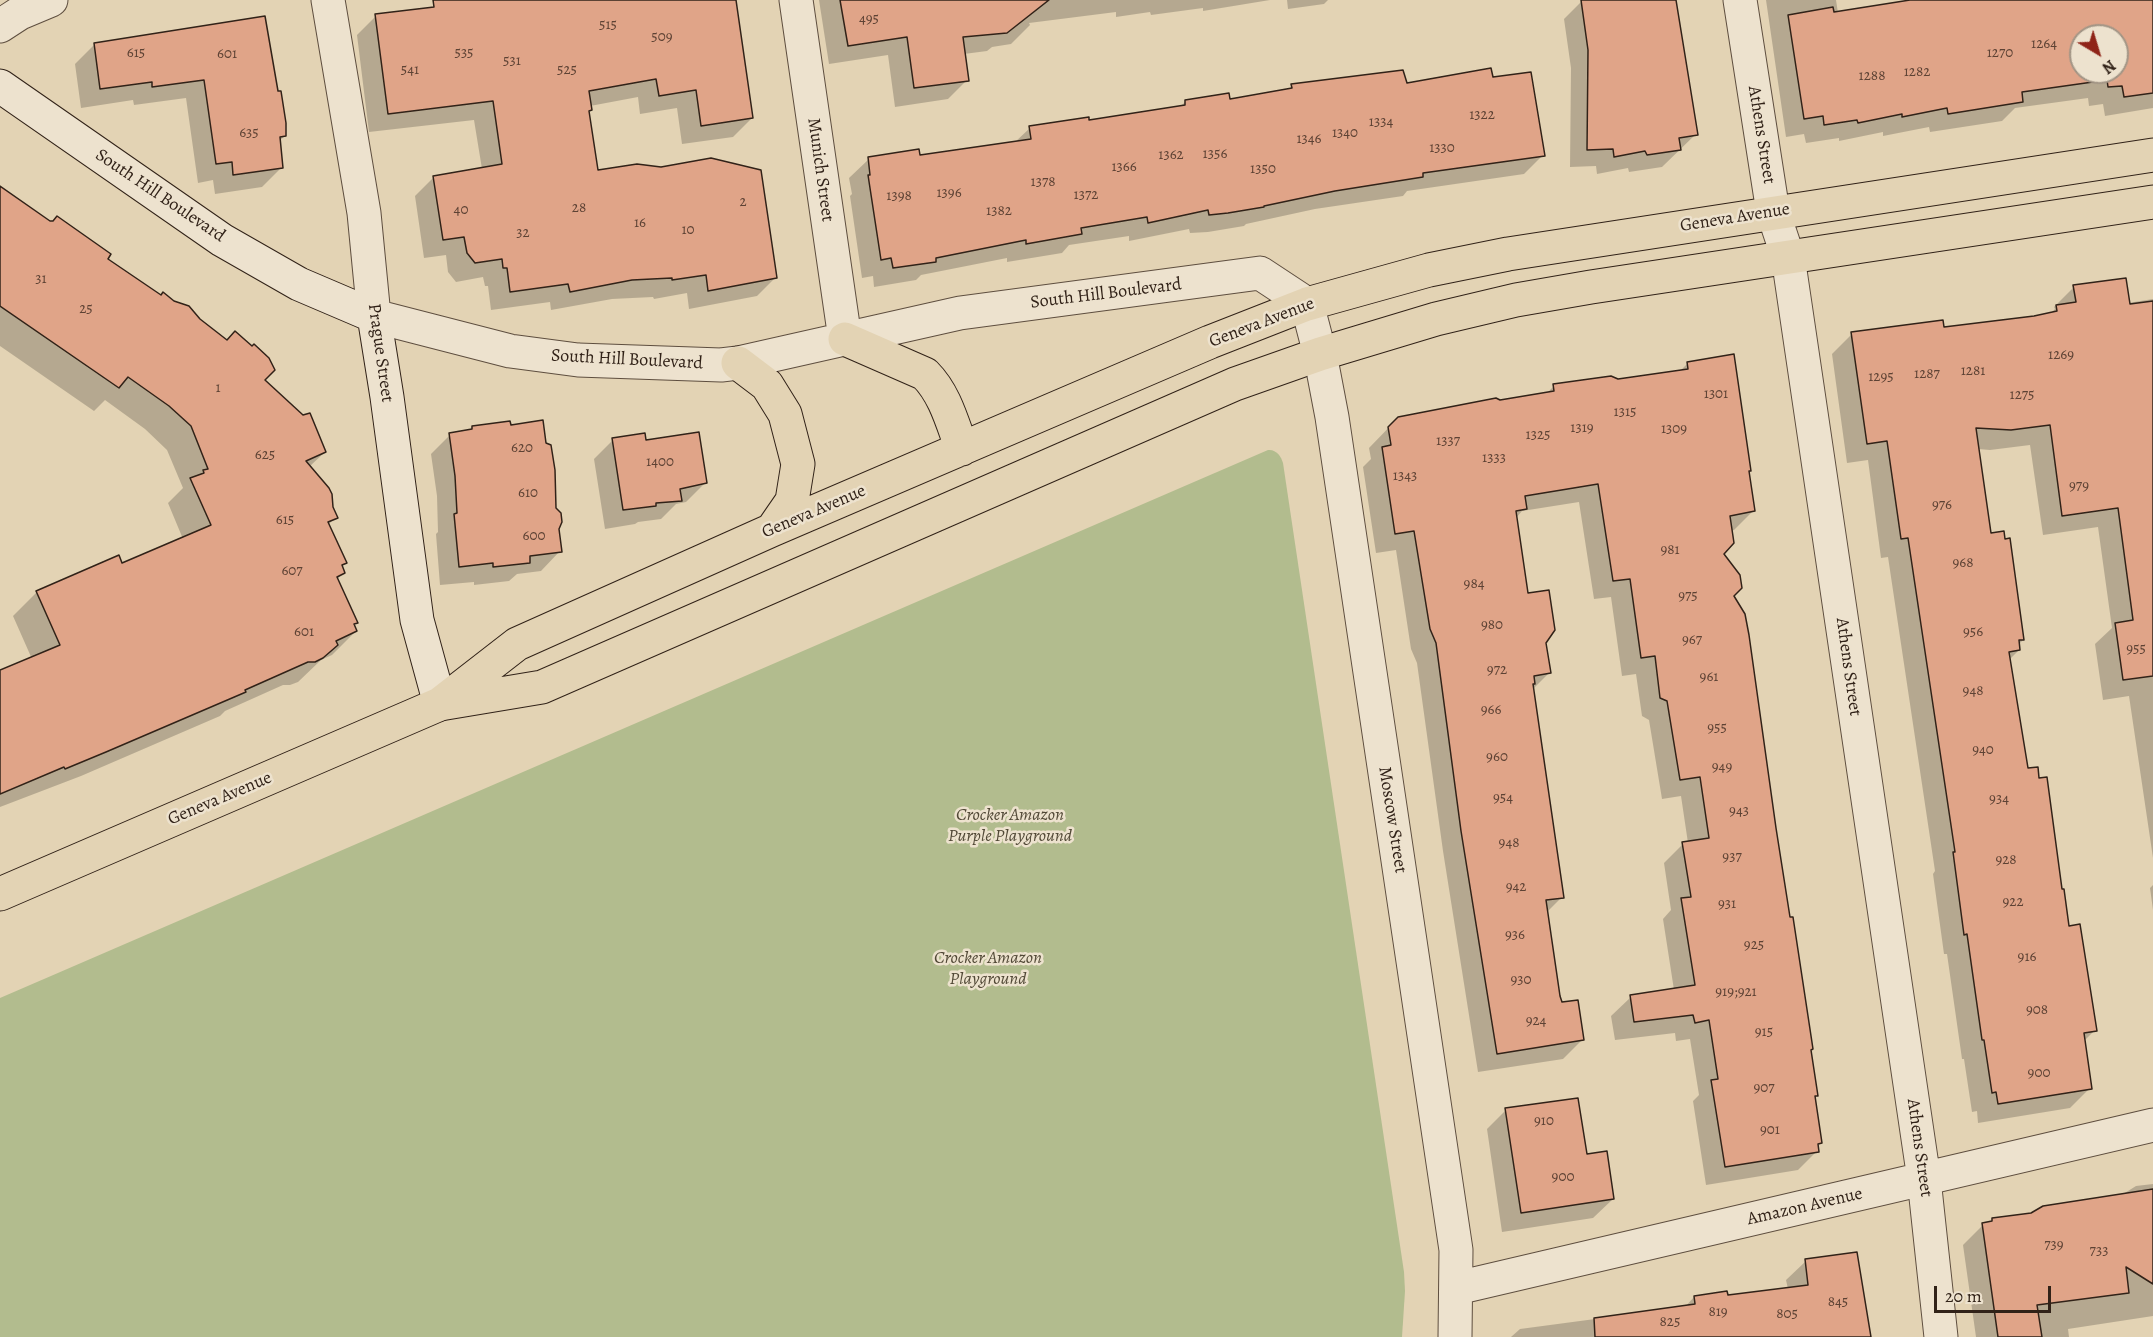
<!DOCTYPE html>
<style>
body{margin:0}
#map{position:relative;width:2153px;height:1337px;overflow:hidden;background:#e3d3b4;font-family:Alegreya,serif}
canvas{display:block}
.north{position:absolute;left:2069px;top:24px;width:60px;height:60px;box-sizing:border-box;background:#ede2ce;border:2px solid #a29585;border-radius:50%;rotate:142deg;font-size:16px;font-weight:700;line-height:24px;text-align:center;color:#312218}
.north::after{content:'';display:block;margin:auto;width:21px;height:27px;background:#8f2418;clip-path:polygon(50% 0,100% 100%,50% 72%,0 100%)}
.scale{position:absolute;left:1934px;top:1286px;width:117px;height:27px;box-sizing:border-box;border:3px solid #312218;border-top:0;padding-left:8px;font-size:18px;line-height:21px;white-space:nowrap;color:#312218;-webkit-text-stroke:4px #ede2ce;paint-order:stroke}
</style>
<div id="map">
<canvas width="2153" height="1337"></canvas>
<div class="north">N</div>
<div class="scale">20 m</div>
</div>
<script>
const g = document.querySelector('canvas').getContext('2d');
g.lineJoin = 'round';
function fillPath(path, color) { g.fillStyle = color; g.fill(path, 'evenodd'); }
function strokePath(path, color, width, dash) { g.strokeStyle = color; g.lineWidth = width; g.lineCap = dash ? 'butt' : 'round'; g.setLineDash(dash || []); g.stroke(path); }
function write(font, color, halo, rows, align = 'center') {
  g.font = font + ' Alegreya,serif'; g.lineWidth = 5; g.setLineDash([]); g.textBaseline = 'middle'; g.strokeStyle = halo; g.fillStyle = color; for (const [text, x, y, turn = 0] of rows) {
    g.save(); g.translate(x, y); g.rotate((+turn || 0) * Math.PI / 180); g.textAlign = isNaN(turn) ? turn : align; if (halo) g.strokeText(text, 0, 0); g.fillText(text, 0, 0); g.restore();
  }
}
fillPath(new Path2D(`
 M 1268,450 C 1276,449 1281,456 1283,463 L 1404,1272 L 1405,1291 L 1402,1337 L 0,1337 L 0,998 Z`), '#b2bc8e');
fillPath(new Path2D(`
 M 495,0 L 734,0 L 752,118 L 733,137 L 682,144 L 677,108 L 640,114 L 638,97 L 590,106 L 587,113 L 596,172 L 776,277 L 757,296 L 689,309 L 687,293 L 654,299 L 653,297 L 612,299 L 551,310 L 550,302 L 491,310 L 488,286 L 485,286 L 483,277 L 456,282 L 448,272 L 446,255 L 424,258 L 415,196 L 434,177 L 482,169 L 474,120 L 369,132 L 357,35 L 376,16 Z
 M 819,0 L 1270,0 L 1203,11 L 1203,8 L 1151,15 L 1150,12 L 1116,17 L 1116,12 L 1029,23 L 1030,25 L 1011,44 L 992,47 L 987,51 L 964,54 L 967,80 L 948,99 L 895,107 L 888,55 L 829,64 Z
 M 1287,0 L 1328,0 L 1324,4 L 1288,9 Z
 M 1675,0 L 1696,134 L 1662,167 L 1629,172 L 1628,168 L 1597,174 L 1596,166 L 1570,167 L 1571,68 L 1564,19 L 1582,1 Z
 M 1766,0 L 1836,0 L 1838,13 L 1919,0 L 2153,0 L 2153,108 L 2105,116 L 2103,104 L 2089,106 L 2088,98 L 2015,108 L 2002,121 L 1930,132 L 1929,127 L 1883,136 L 1883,132 L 1839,141 L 1839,138 L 1806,143 L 1804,134 L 1786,137 ZM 2081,36 L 2117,36 L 2117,72 L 2081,72 Z
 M 264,18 L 285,136 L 279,141 L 281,168 L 262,187 L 215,194 L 213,180 L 198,183 L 186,98 L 134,105 L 133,100 L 81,108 L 75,64 L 95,44 Z
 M 1491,79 L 1543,155 L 1524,174 L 1407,191 L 1403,196 L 1315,209 L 1246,224 L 1244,226 L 1208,232 L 1190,233 L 1189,229 L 1129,241 L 1129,236 L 1069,245 L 1062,253 L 1007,262 L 1007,258 L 921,275 L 916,280 L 874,287 L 873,276 L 862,278 L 850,196 L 852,194 L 849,178 L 869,159 L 919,157 L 1014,143 L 1030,128 L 1088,122 L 1180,107 L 1186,101 L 1229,101 L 1287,91 L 1292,86 L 1406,85 Z
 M 0,198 L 105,259 L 263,380 L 325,452 L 309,467 L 336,517 L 328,525 L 345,563 L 341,567 L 344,573 L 337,579 L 356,622 L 353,625 L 356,631 L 332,655 L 321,660 L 298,682 L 290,685 L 283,685 L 225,711 L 220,716 L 81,776 L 0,807 L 0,673 L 32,659 L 13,616 L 37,592 L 121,565 L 183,539 L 168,503 L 183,488 L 167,450 L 145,429 L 105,400 L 94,411 L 0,346 Z
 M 2074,287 L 2128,303 L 2153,299 L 2153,858 L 2129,696 L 2103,700 L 2095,644 L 2112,628 L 2098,527 L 2043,535 L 2030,445 L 1990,450 L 1978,449 L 1990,534 L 2023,640 L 2018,645 L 2019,650 L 2009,660 L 2027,770 L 2061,891 L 2068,928 L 2095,1030 L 2084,1041 L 2090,1088 L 2070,1108 L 1978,1123 L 1977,1111 L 1972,1112 L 1964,1059 L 1962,1059 L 1947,954 L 1944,954 L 1933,874 L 1935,871 L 1888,557 L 1881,558 L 1868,460 L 1847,463 L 1832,354 L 1852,334 L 1942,329 L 2050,314 L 2055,309 L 2054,307 Z
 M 1688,363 L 1750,470 L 1748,473 L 1753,511 L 1734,530 L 1731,531 L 1722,554 L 1732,596 L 1810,1051 L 1821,1143 L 1816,1147 L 1817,1151 L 1798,1170 L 1706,1185 L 1693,1101 L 1699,1095 L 1690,1039 L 1676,1041 L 1675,1033 L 1615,1040 L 1611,1016 L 1631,997 L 1674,990 L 1663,919 L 1671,910 L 1664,863 L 1683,844 L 1688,843 L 1681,796 L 1662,799 L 1649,720 L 1642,716 L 1636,674 L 1622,676 L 1611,597 L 1594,599 L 1579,502 L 1522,511 L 1516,518 L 1527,595 L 1545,642 L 1549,673 L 1532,690 L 1562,897 L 1546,913 L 1558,996 L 1582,1040 L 1563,1059 L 1478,1072 L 1443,851 L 1417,663 L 1411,649 L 1396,550 L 1376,553 L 1363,467 L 1371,459 L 1369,448 L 1398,418 L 1546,394 L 1554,386 L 1617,381 L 1679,372 Z
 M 472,427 L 560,551 L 541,571 L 517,574 L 509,581 L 474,585 L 474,582 L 440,585 L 436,534 L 438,532 L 437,496 L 431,454 L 450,435 L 468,432 Z
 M 613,440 L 645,442 L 705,483 L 686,502 L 676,504 L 661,519 L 638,522 L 635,524 L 605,529 L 594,459 Z
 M 2153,885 L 2153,910 L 2150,888 Z
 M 1506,1110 L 1586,1156 L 1613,1199 L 1593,1218 L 1502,1232 L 1487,1129 Z
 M 2153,1184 L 2153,1316 L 2068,1329 L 2069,1337 L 1976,1337 L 1963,1245 L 1983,1225 L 1989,1224 L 1992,1220 L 2031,1214 L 2120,1196 L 2136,1186 Z
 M 1806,1261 L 1859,1337 L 1511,1337 L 1520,1329 L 1685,1307 L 1694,1297 L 1726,1296 L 1788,1289 L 1786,1280 Z`), '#0003');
const building = new Path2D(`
 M 433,0 L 736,0 L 753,118 L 701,126 L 696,90 L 659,96 L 656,79 L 589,91 L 592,110 L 589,111 L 598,170 L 637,164 L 661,167 L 711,158 L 761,170 L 777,278 L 708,291 L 706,275 L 672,280 L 672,278 L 632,280 L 570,292 L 568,284 L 510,292 L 507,268 L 503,268 L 502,259 L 475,263 L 467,253 L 464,237 L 443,240 L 433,176 L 502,164 L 493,101 L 388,114 L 375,14 L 434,7 Z
 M 840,0 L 1049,0 L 1007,33 L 963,37 L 969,81 L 914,88 L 907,37 L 848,46 Z
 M 1581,0 L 1676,0 L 1698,135 L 1679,138 L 1681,150 L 1647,155 L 1645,151 L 1614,157 L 1613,149 L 1587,150 L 1588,50 Z
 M 1910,0 L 2153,0 L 2153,93 L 2124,97 L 2122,86 L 2108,87 L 2107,80 L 2022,92 L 2023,102 L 1948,114 L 1947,108 L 1902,117 L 1902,114 L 1858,123 L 1857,120 L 1824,125 L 1823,116 L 1804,119 L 1788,15 L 1833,7 L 1834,12 ZM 2081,36 L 2117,36 L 2117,72 L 2081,72 Z
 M 265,16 L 278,91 L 281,91 L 286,123 L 286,136 L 280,137 L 283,168 L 233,175 L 232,162 L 216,164 L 204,80 L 152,87 L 152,82 L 100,89 L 94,43 Z
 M 1491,68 L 1493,77 L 1531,72 L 1545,156 L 1423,173 L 1423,177 L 1335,191 L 1264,206 L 1264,207 L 1228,213 L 1209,215 L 1208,210 L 1148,223 L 1147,217 L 1081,228 L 1082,234 L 1026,244 L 1026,240 L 936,258 L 936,262 L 893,268 L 891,258 L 881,260 L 868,175 L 870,175 L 868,157 L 919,149 L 920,155 L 1031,139 L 1029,126 L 1089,117 L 1089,120 L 1185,105 L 1185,100 L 1229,93 L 1230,99 L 1292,88 L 1291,84 L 1403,70 L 1407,83 Z
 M 0,186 L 50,221 L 53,221 L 57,216 L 111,254 L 108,259 L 161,295 L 163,292 L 174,301 L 189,306 L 200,319 L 227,340 L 235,331 L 252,346 L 254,344 L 269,358 L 275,370 L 265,380 L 303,415 L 310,413 L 326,452 L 306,461 L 329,488 L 332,494 L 333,507 L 338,518 L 328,522 L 347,563 L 342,565 L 345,573 L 337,577 L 358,623 L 354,624 L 357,631 L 336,641 L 338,645 L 323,658 L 315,662 L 308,662 L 245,690 L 246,692 L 106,752 L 65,769 L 64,767 L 0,794 L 0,670 L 60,645 L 36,591 L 119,555 L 122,563 L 211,525 L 190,478 L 204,473 L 203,470 L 208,469 L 191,426 L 169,406 L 128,377 L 119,388 L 0,306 Z
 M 2126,278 L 2130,304 L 2153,301 L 2153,676 L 2123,680 L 2115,623 L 2133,620 L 2118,508 L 2062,516 L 2050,425 L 2011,430 L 1976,428 L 1991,533 L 2004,531 L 2005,539 L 2010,538 L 2024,640 L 2019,640 L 2020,650 L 2009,652 L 2028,768 L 2038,767 L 2039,778 L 2047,777 L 2062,889 L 2064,889 L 2069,926 L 2080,924 L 2097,1031 L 2084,1033 L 2092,1089 L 1998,1104 L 1996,1092 L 1992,1093 L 1984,1040 L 1982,1040 L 1967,934 L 1964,935 L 1953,852 L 1955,852 L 1908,538 L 1901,539 L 1887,441 L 1867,444 L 1851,332 L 1943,320 L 1944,327 L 2034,316 L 2057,311 L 2056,305 L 2076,302 L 2073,285 Z
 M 1734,354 L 1751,471 L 1749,471 L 1755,511 L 1730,516 L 1734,543 L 1724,554 L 1740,575 L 1742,588 L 1734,596 L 1745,614 L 1749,635 L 1776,828 L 1790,917 L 1793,917 L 1813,1049 L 1811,1050 L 1818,1096 L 1815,1096 L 1822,1143 L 1818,1144 L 1819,1152 L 1725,1167 L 1711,1080 L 1718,1079 L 1709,1020 L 1695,1023 L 1693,1015 L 1634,1022 L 1630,995 L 1695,985 L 1681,898 L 1691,897 L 1682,842 L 1709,838 L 1700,777 L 1680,780 L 1667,701 L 1660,698 L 1655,656 L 1641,658 L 1630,579 L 1613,581 L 1598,484 L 1525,496 L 1527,509 L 1516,511 L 1528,593 L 1549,590 L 1555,630 L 1546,643 L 1551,673 L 1534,676 L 1535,684 L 1533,684 L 1564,898 L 1546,900 L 1560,996 L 1562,1002 L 1578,1000 L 1584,1040 L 1497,1054 L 1461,831 L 1436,643 L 1430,629 L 1414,531 L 1395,534 L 1382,447 L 1391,445 L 1388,427 L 1398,417 L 1496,398 L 1500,400 L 1554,391 L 1553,384 L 1611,376 L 1618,379 L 1688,369 L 1687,362 Z
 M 543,420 L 546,443 L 551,445 L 555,470 L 556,508 L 561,513 L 562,522 L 559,529 L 562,552 L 530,556 L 530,563 L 493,567 L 493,563 L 459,567 L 454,514 L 457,513 L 455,476 L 449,433 L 472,429 L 472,426 L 510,421 L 511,425 Z
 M 699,432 L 707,483 L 680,489 L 682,501 L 656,503 L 656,506 L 623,510 L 612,438 L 645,433 L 646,440 Z
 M 1578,1098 L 1587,1154 L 1607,1151 L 1614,1199 L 1521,1213 L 1505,1108 Z
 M 2153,1189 L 2153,1284 L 2126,1267 L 2129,1293 L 2037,1305 L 2042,1337 L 1998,1337 L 1982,1223 L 1992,1221 L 1992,1218 L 2031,1213 L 2043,1206 Z
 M 1857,1252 L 1871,1337 L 1595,1337 L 1594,1318 L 1695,1304 L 1694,1296 L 1727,1291 L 1728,1295 L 1808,1285 L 1805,1259 Z`);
fillPath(building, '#e0a488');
strokePath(building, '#312218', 1.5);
const street = new Path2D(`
 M 328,0 L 364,213 L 374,316 L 510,351 L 578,360 L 721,365 L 738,363 L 960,313 L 1260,273 L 1307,304 L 1320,354 L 1332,417 L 1456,1250 L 1455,1337
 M 796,0 L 845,339
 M 1740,0 L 1773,212 L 1788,257 L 1924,1179 L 1941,1337
 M 0,26 L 20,13 L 51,0
 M 1457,1288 L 2153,1125`);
const secondary = new Path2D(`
 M 0,86 L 222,240 L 299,284 L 374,316 L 387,397 L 417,620 L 440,704`);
const primary = new Path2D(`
 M 845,339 L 925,374 C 945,394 952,422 962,449
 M 738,363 L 767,385 L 785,414 L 798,464 L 792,501 L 772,530
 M 441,703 L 517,644 L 772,530 L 1210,342 L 1307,304 L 1429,270 L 1508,254 L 2153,155
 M 0,894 L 440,704 L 542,687 L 1235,384 L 1320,354 L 1436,319 L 1516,300 L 1591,287 L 2153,202`);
strokePath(street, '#5e4e3f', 35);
strokePath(secondary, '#312218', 35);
strokePath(primary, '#312218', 35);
strokePath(street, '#ede2ce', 33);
strokePath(secondary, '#ede2ce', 33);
strokePath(primary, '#e3d3b4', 33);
write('15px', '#5d4234', null, [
 ["495",869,19],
 ["515",608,25],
 ["509",662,37],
 ["1264",2044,44],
 ["615",136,53],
 ["535",464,53],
 ["1270",2000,53],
 ["601",227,54],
 ["531",512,61],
 ["541",410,70],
 ["525",567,70],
 ["1282",1917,72],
 ["1288",1872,76],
 ["1322",1482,115],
 ["1334",1381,122],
 ["635",249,133],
 ["1340",1345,133],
 ["1346",1309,139],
 ["1330",1442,148],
 ["1356",1215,154],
 ["1362",1171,155],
 ["1366",1124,167],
 ["1350",1263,169],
 ["1378",1043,182],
 ["1396",949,193],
 ["1372",1086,195],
 ["1398",899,196],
 ["2",743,202],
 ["28",579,208],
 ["40",461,210],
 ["1382",999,211],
 ["16",640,223],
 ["10",688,230],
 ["32",523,233],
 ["31",41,279],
 ["25",86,309],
 ["1269",2061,355],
 ["1281",1973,371],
 ["1287",1927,374],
 ["1295",1881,377],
 ["1",218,388],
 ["1301",1716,394],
 ["1275",2022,395],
 ["1315",1625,412],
 ["1319",1582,428],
 ["1309",1674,429],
 ["1325",1538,435],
 ["1337",1448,441],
 ["620",522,448],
 ["625",265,455],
 ["1333",1494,458],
 ["1400",660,462],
 ["1343",1405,476],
 ["979",2079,486],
 ["610",528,493],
 ["976",1942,505],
 ["615",285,520],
 ["600",534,536],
 ["981",1670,550],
 ["968",1963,563],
 ["607",292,571],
 ["984",1474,584],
 ["975",1688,596],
 ["980",1492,625],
 ["601",304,632],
 ["956",1973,632],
 ["967",1692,640],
 ["955",2136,649],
 ["972",1497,670],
 ["961",1709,677],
 ["948",1973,691],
 ["966",1491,710],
 ["955",1717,728],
 ["940",1983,750],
 ["960",1497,757],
 ["949",1722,767],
 ["954",1503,798],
 ["934",1999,799],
 ["943",1739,811],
 ["948",1509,843],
 ["937",1732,857],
 ["928",2006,860],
 ["942",1516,887],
 ["922",2013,902],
 ["931",1727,904],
 ["936",1515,935],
 ["925",1754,945],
 ["916",2027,957],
 ["930",1521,980],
 ["919;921",1736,992],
 ["908",2037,1010],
 ["924",1536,1021],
 ["915",1764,1032],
 ["900",2039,1073],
 ["907",1764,1088],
 ["910",1544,1121],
 ["901",1770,1130],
 ["900",1563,1177],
 ["739",2054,1245],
 ["733",2099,1251],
 ["845",1838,1302],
 ["819",1718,1312],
 ["805",1787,1314],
 ["825",1670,1322]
]);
write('18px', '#312218', '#ede2ce', [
 ["Athens Street",1761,135,81],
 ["Munich Street",820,170,82],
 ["South Hill Boulevard",160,196,34],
 ["Geneva Avenue",1735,218,-9],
 ["South Hill Boulevard",1106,294,-7],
 ["Geneva Avenue",1262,323,-21],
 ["Prague Street",380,353,82],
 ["South Hill Boulevard",627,360,3],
 ["Geneva Avenue",814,512,-23],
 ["Athens Street",1848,667,82],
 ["Geneva Avenue",220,799,-23],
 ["Moscow Street",1392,820,81],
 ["Athens Street",1919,1148,82],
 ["Amazon Avenue",1805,1207,-13]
]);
write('italic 18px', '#514836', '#ede2ce', [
 ["Crocker Amazon",1010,816],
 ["Purple Playground",1010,837],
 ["Crocker Amazon",988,959],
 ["Playground",988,980]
]);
</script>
